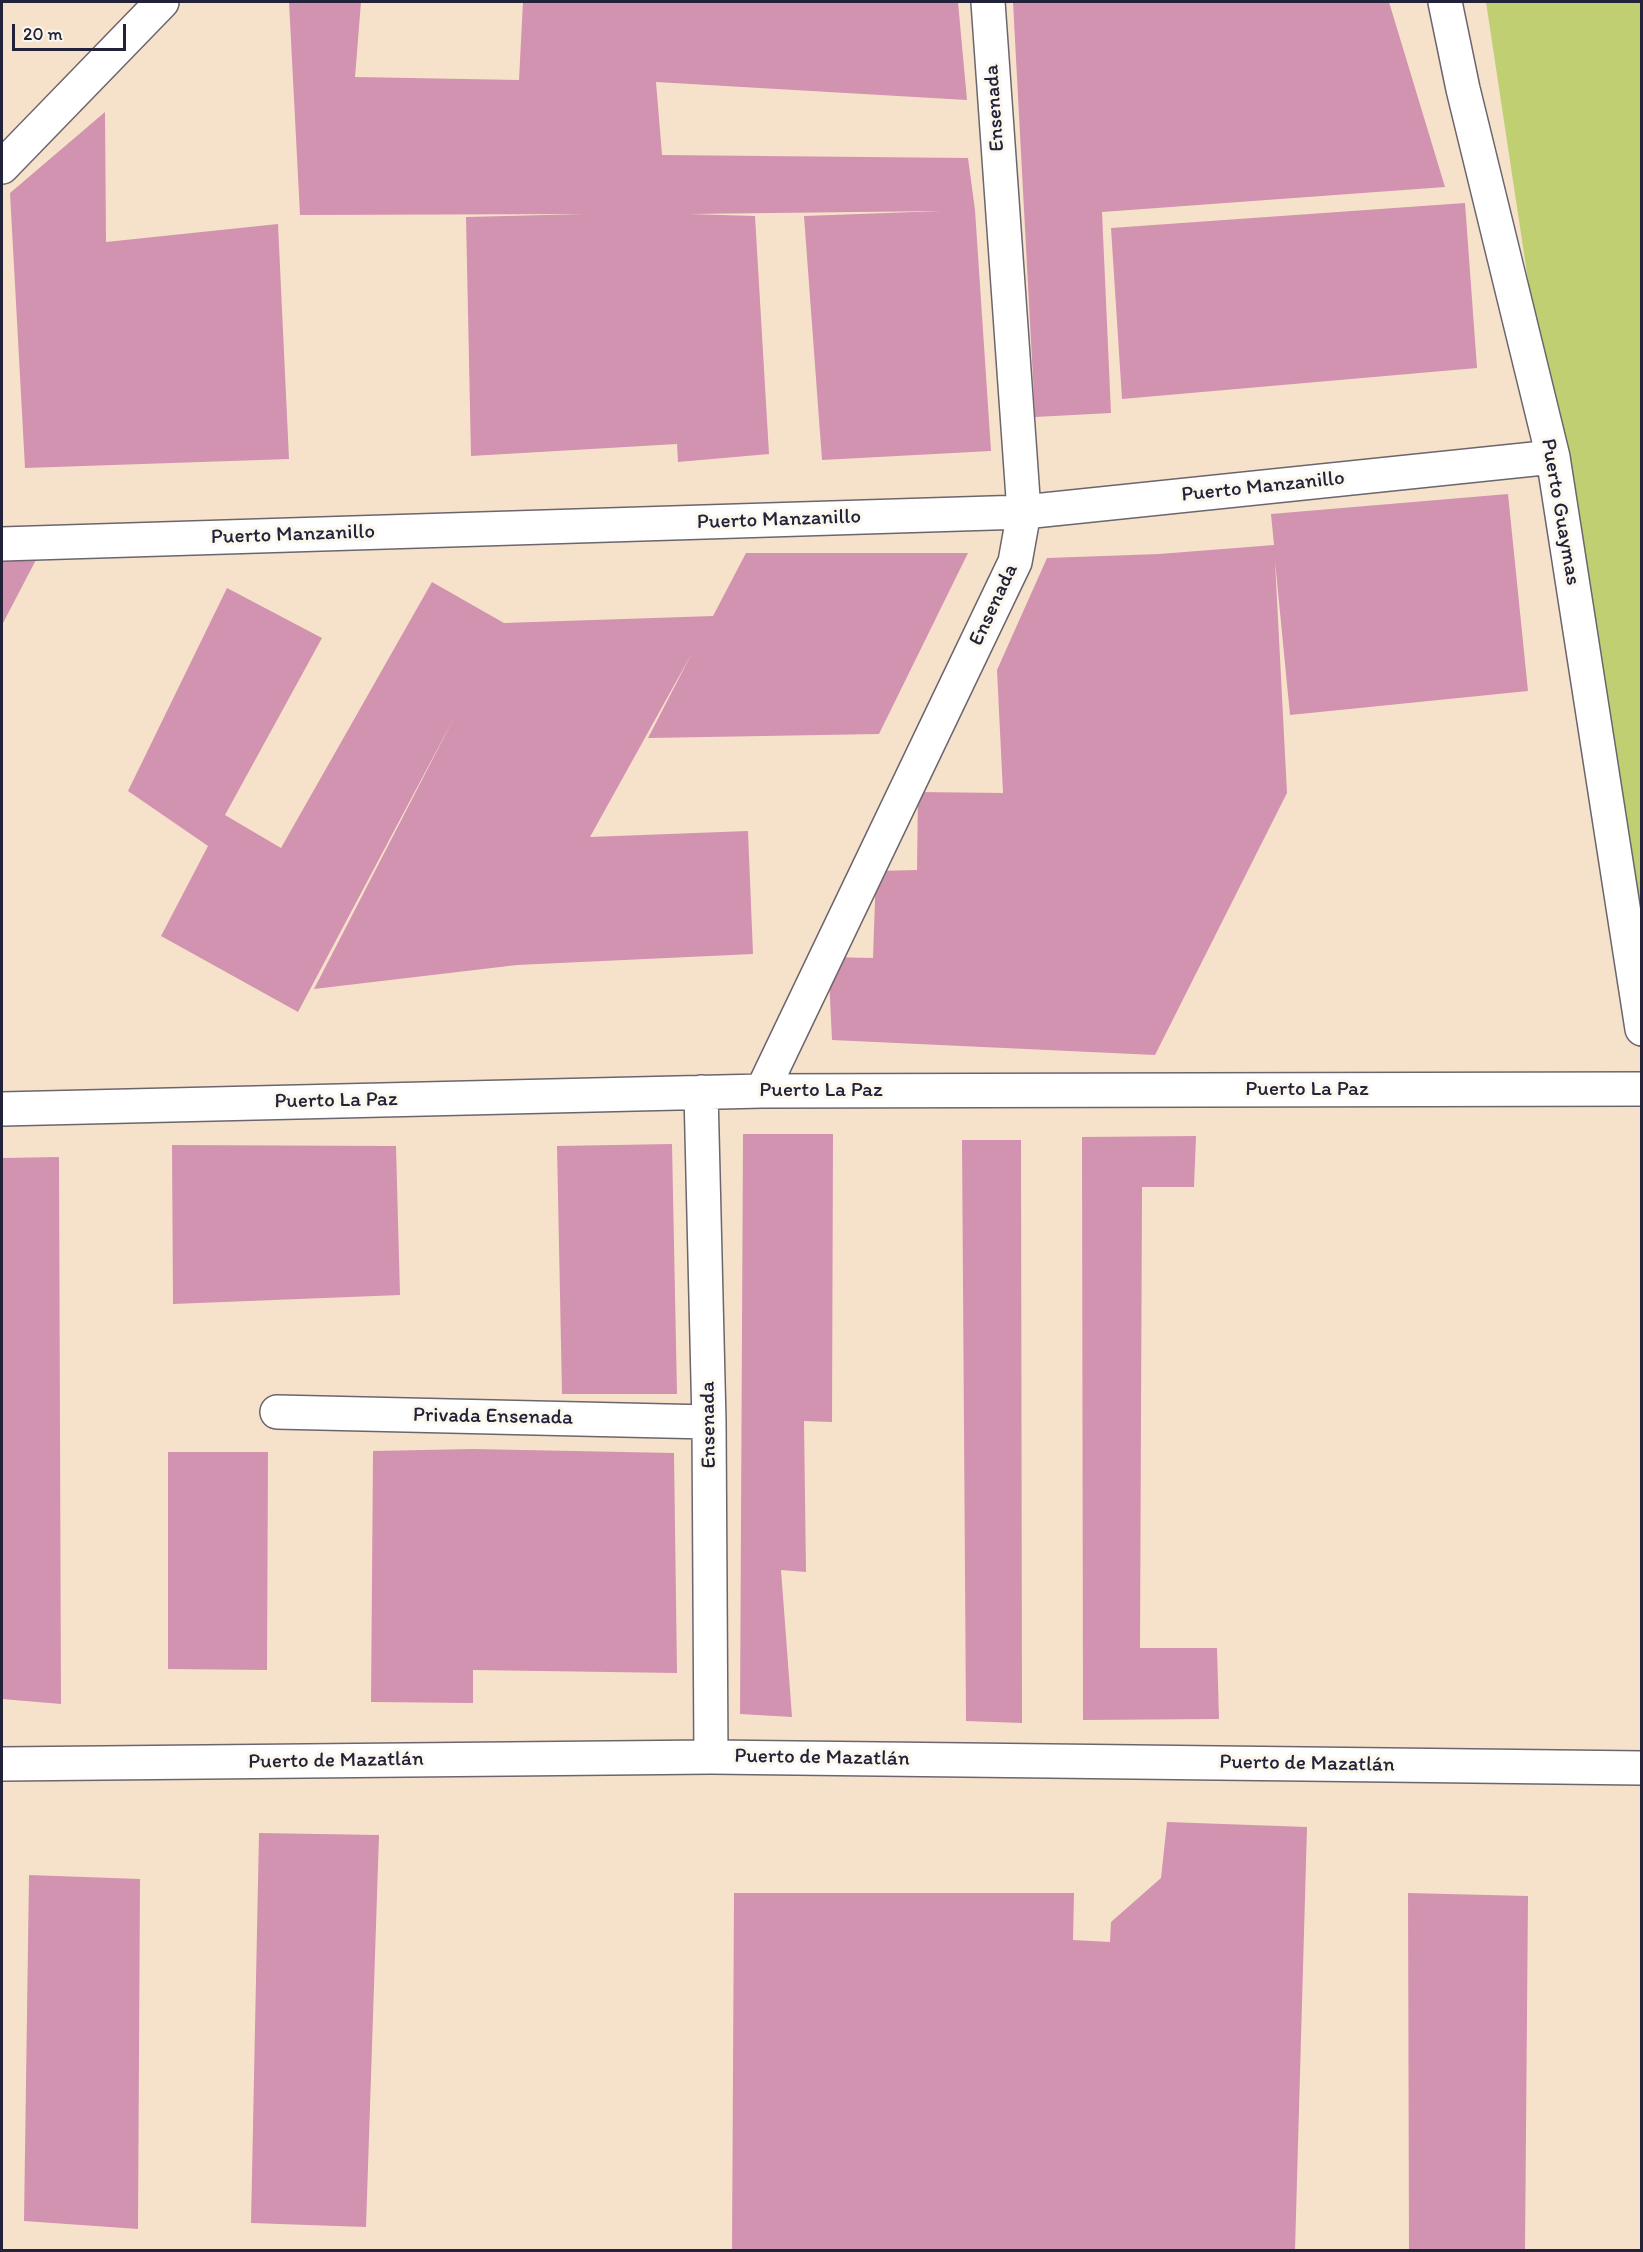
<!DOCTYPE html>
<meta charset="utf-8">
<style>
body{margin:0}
#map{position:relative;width:1643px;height:2252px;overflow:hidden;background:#f6e2ca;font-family:Itim,sans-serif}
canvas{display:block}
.frame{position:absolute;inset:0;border:3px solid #22223b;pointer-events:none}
.scale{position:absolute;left:12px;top:24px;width:114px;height:27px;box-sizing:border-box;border:3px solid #22223b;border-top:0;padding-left:8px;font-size:18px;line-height:21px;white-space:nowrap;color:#22223b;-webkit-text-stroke:4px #fbf7ec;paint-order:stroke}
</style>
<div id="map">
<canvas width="1643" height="2252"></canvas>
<div class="frame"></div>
<div class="scale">20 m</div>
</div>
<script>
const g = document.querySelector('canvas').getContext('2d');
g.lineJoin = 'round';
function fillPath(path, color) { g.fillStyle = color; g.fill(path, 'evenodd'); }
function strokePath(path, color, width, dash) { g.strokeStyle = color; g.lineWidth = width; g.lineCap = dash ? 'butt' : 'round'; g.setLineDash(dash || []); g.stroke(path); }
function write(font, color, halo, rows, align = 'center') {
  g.font = font + ' Itim,sans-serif'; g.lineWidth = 6; g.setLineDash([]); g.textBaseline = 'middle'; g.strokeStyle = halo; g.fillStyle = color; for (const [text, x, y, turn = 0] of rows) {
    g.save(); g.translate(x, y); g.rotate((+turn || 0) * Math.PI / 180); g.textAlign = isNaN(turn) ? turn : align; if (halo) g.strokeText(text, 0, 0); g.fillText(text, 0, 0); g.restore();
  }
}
fillPath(new Path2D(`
 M 1486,2 L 1641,2 L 1641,1028 Z`), '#c0cf72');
fillPath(new Path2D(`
 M 289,2 L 361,2 L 355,77 L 519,80 L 523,2 L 958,2 L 967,100 L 656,82 L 662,155 L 968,158 L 975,210 L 991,451 L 822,460 L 804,216 L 941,211 L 689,214 L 755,216 L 769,454 L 678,462 L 677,444 L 471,456 L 466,217 L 584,214 L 300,215 Z
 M 1013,2 L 1389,2 L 1445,187 L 1102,212 L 1111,413 L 1035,417 Z
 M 105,112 L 106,242 L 278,224 L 289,459 L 25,468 L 10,193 Z
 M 1465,203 L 1477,368 L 1122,399 L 1111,228 Z
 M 1508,494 L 1528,691 L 1290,715 L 1275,561 L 1287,793 L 1155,1055 L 832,1040 L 828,957 L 873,958 L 876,871 L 917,870 L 918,792 L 1003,793 L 997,670 L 1047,558 L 1159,554 L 1274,545 L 1271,514 Z
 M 746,553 L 968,553 L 879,734 L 648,738 L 692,653 L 590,837 L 748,831 L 753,954 L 517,965 L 314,989 L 456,714 L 298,1012 L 161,936 L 208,846 L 128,791 L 227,588 L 322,638 L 225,815 L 281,848 L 432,582 L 504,623 L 713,616 Z
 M 38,556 L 2,625 L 2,558 Z
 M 743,1134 L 833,1134 L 832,1422 L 804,1421 L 806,1572 L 781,1570 L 792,1717 L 740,1714 Z
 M 1196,1136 L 1194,1187 L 1142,1187 L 1140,1648 L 1217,1648 L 1219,1719 L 1083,1720 L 1082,1137 Z
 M 962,1140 L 1021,1140 L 1022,1723 L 966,1721 Z
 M 672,1144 L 677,1394 L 562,1394 L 557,1146 Z
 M 172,1145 L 396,1146 L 400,1295 L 173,1304 Z
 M 59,1157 L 61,1704 L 2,1699 L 2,1158 Z
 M 473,1449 L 674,1453 L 677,1673 L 473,1670 L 473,1703 L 371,1702 L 373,1451 Z
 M 168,1452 L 268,1452 L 267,1670 L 168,1669 Z
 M 1167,1822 L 1307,1827 L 1295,2250 L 732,2250 L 734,1893 L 1074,1893 L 1073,1940 L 1110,1942 L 1111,1922 L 1161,1878 Z
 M 259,1833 L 379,1835 L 366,2227 L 251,2223 Z
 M 29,1875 L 140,1879 L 138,2229 L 24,2221 Z
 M 1408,1893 L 1528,1896 L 1525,2250 L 1409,2250 Z`), '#d293b0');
const street = new Path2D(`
 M 1445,2 L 1463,89 L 1553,457 L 1642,1029
 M 2,167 L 162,2
 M 2,544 L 1024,512 L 1553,457
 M 762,1091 L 1015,562 L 1024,512 L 988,2
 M 701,1092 L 709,1422 L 711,1757
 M 2,1109 L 762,1091 L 1642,1089
 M 277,1412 L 709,1422
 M 2,1764 L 711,1757 L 1642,1768`);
strokePath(street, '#6c656d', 36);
strokePath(street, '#fff', 33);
write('21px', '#22223b', '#fbf7ec', [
 ["Ensenada",995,108,-94],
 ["Puerto Manzanillo",1263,487,-6],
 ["Puerto Guaymas",1560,512,80],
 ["Puerto Manzanillo",779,520,-2],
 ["Puerto Manzanillo",293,535,-2],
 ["Ensenada",994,605,-65],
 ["Puerto La Paz",1307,1090],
 ["Puerto La Paz",821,1091],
 ["Puerto La Paz",336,1101,-1],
 ["Privada Ensenada",493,1417,1],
 ["Ensenada",709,1425,-91],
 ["Puerto de Mazatlán",822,1758,1],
 ["Puerto de Mazatlán",336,1761,-1],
 ["Puerto de Mazatlán",1307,1764,1]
]);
</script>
